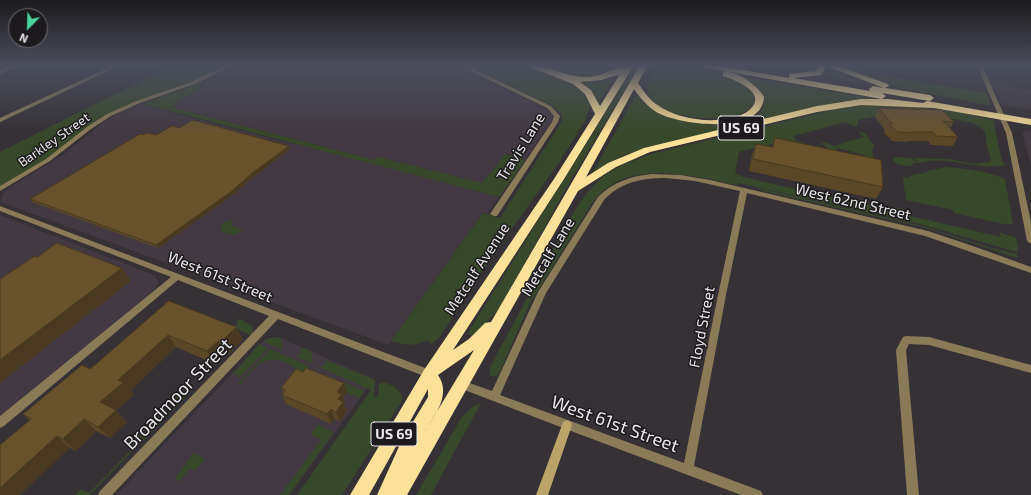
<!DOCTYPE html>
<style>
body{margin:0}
#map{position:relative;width:1031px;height:495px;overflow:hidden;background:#353135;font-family:"Exo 2",sans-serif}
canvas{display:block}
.north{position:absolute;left:8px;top:8px;width:40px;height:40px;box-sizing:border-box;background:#1c1a1c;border:1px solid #6e6c6e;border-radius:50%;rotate:203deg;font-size:11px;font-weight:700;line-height:16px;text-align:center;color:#e9e7e9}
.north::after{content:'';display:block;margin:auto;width:14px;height:18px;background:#48d49d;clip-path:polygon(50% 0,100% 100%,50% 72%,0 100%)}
</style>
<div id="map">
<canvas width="1031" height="495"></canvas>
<div class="north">N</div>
</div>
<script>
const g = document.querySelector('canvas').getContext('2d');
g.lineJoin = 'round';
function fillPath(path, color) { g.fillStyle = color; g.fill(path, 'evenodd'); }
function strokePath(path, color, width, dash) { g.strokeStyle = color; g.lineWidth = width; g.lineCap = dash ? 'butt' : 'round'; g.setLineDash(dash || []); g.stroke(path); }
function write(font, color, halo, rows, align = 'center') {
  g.font = font + ' "Exo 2",sans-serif'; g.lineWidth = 3; g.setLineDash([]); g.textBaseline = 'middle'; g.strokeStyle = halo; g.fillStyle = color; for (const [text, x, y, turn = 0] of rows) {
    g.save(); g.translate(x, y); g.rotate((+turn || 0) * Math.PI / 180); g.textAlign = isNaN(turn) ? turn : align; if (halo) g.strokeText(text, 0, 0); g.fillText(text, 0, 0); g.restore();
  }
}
fillPath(new Path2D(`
 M 238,65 L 455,65 L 544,108 L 552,114 L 552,120 L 524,162 L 522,158 L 505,154 L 482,183 L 379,157 L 375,160 L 370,159 L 174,108 L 175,104 L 198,90 L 204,85 L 204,82 Z
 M 992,83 L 1031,90 L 1031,110 L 1002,105 Z
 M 141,104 L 281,141 L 296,143 L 499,197 L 487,214 L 483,213 L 388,345 L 1,202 L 2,195 L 10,187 L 64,154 L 104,122 L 123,111 Z
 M 1026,130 L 1031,131 L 1031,165 L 1022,133 Z
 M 0,215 L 154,275 L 159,282 L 158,285 L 151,293 L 0,416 Z
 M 274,337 L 281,338 L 374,379 L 289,495 L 116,495 L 261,343 L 266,339 Z`), '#423942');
fillPath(new Path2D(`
 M 173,65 L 228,65 L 199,79 L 133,102 L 104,116 L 51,156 L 0,186 L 0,152 Z
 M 466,65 L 519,65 L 564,81 L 577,87 L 586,95 L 590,106 L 585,121 L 560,161 L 486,265 L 439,338 L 431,344 L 428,340 C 415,346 406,346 391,341 L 483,213 L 500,218 L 562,121 L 561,113 L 553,106 Z
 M 539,65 L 619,65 C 600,89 562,72 539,65 Z
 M 657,65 C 682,65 743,71 755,98 C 753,131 650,121 648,91 C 647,81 653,73 657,65 Z
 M 751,65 L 814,65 L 816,69 L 815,70 L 803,72 Z
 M 835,65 L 850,65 L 874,74 L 987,93 L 990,103 L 988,105 L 982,104 L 895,87 Z
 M 635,66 L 639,66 L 571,180 L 499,309 L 473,336 L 467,334 Z
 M 830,69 L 832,70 L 857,82 L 824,76 L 829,74 Z
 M 742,77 L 885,100 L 838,102 L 652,146 L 622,156 L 593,172 L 636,95 C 639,97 642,102 646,105 C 656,113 668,117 680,120 C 693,123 706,125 720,125 C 758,122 785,107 742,77 Z
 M 614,79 L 599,102 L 592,91 L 579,82 L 599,82 Z
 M 204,82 L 200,88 L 175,103 L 174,108 L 370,159 L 375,160 L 378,157 L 482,183 L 505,154 L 522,158 L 524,162 L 499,197 L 144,104 L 150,101 Z
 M 864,105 C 907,106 950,108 992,120 L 995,122 L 993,122 L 995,124 L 994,125 L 1002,161 L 1005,165 L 1003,166 C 996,166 988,167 981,166 C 960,164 941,157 920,163 L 913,158 L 949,159 L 973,164 L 990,162 L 991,160 L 985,140 L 987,140 L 984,130 L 973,123 L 950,118 L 872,117 L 857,120 L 858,121 L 858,125 L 854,127 L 846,122 L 793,136 L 797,141 L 801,142 L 802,146 L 776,143 L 739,152 L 735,173 L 743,177 L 866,205 L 870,204 L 904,209 L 906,215 L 1001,237 L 999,232 L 1016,238 L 1018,248 L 1017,252 L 920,224 L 738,183 L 737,185 C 691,176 627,157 593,202 L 530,303 L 499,374 L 496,376 L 490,376 L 489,369 L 491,365 L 570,218 L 588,191 L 602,177 L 620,166 L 651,154 L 840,108 Z
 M 860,132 L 865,133 L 870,140 L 869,140 L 874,145 L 872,151 L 874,159 L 865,158 L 865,155 L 837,148 L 836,152 L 831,151 L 821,143 L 826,142 L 833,146 L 864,137 L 859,133 Z
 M 895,157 L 910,158 L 919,163 L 913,163 L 913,165 C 904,167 899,166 892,160 Z
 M 945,167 C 964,168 988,171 1005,179 L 1013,224 L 1003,224 L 954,213 L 953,210 L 906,200 L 903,179 L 904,177 L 911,178 L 908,176 C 915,174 921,174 928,172 L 928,171 Z
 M 758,188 L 923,226 L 992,248 L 1017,254 L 1017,258 L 926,228 L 762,191 Z
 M 231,220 L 234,221 L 230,225 L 243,230 L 235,235 L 221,232 C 219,225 225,221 231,220 Z
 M 240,319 L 252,326 L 253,331 L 252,336 L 231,326 L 237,325 L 237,321 Z
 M 274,337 L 281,338 L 282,350 L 263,341 Z
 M 259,344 L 268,348 L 238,379 L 238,374 L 232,375 Z
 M 303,348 L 312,352 L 313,364 L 295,356 L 301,354 L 300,350 Z
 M 270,349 L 309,366 L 303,372 C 298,371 293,366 287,363 C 262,353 255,368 240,385 L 238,384 Z
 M 326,360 L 375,380 L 374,397 L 378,397 L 379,384 L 384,382 C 393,386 403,390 402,401 L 342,495 L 297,495 L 371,390 L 319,367 L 325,365 Z
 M 341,381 L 363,390 L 363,393 L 359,398 L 336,388 Z
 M 181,392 L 187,395 L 144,440 L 134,434 L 138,432 L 146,436 L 179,402 L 172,398 L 174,395 Z
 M 481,403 L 431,495 L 416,495 L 462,417 L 473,406 Z
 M 318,425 L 334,432 L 289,495 L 280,495 L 321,440 L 311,434 Z
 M 129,439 L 139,444 L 90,495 L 75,495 L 80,489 L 89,493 L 134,447 L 127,443 Z
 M 194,453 L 204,458 L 204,460 L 195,471 L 190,469 L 180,481 L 177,481 L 175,478 Z`), '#38482a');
fillPath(new Path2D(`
 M 13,65 L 20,65 L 0,74 L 0,70 Z
 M 114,65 L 121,65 L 0,122 L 0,118 Z
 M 227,65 L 234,65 L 195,84 L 140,103 L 111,116 L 91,129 L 50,161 L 0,191 L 0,186 L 46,159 L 87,127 L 107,114 L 136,101 L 191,82 Z
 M 458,65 L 465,65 L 551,106 L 560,116 L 558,122 L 497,216 L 494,216 L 490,214 L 552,122 L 554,116 L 547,108 Z
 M 977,65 L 982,65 L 1012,133 L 1031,222 L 1031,244 L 1027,241 L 1006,133 Z
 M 652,174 L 680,175 L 710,180 L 928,231 L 970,245 L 1031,267 L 1031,273 L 925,236 L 747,193 L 726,295 L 694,466 L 761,491 L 763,495 L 741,495 L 563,428 L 457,387 L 456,384 L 457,381 L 461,380 L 492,391 L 538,292 L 598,197 C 613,182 631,176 652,174 ZM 666,178 L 695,181 L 740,191 L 718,295 L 684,463 L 500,395 L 546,293 L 604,200 C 621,182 641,178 666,178 Z
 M 0,206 L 433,371 L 434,374 L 433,377 L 429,378 L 278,319 L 112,495 L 98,495 L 100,491 L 269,316 L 178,280 L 4,426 L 0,428 L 0,416 L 171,277 L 0,211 Z
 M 906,336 L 929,337 L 1031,365 L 1031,373 L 929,345 L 909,344 L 906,350 L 919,495 L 907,495 L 896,350 L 903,337 Z`), '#8a7b58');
fillPath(new Path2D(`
 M 567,420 L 571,422 L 572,425 L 548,495 L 536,495 L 562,425 L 563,422 Z`), '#bba46a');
fillPath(new Path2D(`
 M 525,65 C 546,64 565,77 586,77 C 604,77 620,64 634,65 L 564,179 L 453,350 L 469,339 L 485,323 L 491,322 L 640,65 L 648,65 L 638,83 C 643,90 648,98 656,104 C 678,120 715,125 741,115 C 746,113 750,110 753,106 C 764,91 733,79 723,76 L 723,72 C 737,70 758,86 764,97 C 762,136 681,125 658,113 C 648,107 641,99 634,89 L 586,177 L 608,163 L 644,148 L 817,106 L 861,99 L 888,99 L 923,103 L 927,101 L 1031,119 L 1031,125 L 934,108 L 861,105 L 817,112 L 650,152 L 616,167 L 578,191 L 407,495 L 377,495 L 402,440 L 428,397 L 428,389 L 369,495 L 350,495 L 424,370 L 554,179 L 595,114 L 585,94 L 573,84 ZM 620,74 L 600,106 L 591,90 L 580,82 L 601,80 ZM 474,350 L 424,433 C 434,416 452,395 438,375 Z
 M 698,65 L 715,65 L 789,78 L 789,74 L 816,71 L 818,68 L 815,65 L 823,65 L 826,68 L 821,75 L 793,78 L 882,93 L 886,96 L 882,99 L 702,67 Z
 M 824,65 L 835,65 L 888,84 L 889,86 L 885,88 L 930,95 L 934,98 L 930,101 L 870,91 L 869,89 L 873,86 L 884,88 Z`), '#fde199');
fillPath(new Path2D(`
 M 879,108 L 954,122 L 950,128 L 958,137 L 953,146 L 931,145 L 928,141 L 907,141 L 906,142 L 892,141 L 884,133 L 885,130 L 875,117 Z
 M 179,128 L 290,149 L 252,178 L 234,194 L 158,248 L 32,202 L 30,199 L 143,135 L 156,135 Z
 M 775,138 L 883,187 L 876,199 L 749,171 L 752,155 L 756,144 L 772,147 Z
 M 169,301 L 243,339 L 228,354 L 226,353 L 215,364 L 176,347 L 131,390 L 134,395 L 116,410 L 127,422 L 110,438 L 96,431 L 76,451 L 70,448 L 29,420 L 23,414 L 90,369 Z
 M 281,388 L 347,392 L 343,398 L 345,403 L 344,404 L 347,411 L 340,421 L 335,419 L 331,424 L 286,404 L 282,395 L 283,393 Z`), '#594728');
fillPath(new Path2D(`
 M 289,146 L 290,149 L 252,178 L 234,194 L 158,248 L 156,245 Z
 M 122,268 L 131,281 L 0,383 L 0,360 Z
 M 236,327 L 243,339 L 228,354 L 221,342 Z
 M 168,335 L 176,347 L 131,390 L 134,395 L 116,410 L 127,422 L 110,438 L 98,427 L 100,402 L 118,380 Z
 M 218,341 L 226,353 L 215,364 L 207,351 Z
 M 344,383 L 347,392 L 343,398 L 345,403 L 344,404 L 347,411 L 340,421 L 336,412 L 338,399 L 337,392 Z
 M 331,409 L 335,419 L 331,424 L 327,414 Z
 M 84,419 L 96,431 L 76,451 L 63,439 Z
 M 57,436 L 70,448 L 20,495 L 0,495 L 0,488 Z`), '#493920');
const building = new Path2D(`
 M 879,108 L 942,110 L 954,122 L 943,121 L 958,137 L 936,136 L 933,132 L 911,132 L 911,133 L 897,132 L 889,124 L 892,124 Z
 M 193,120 L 289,146 L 251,174 L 232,191 L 156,245 L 30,199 L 140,134 L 143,135 L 147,133 L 156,135 L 172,126 L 179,128 Z
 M 775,138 L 881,160 L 883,187 L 753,159 L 756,144 L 773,147 Z
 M 57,243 L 122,268 L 0,360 L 0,279 L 35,256 L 37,257 Z
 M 169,301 L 236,327 L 221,342 L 218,341 L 207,351 L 168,335 L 118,380 L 124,382 L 100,402 L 116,410 L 98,427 L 84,419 L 63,439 L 57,436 L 0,488 L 0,445 L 31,419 L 23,414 L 82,365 L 90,369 Z
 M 306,368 L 344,383 L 337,392 L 342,394 L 338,399 L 343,402 L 336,412 L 331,409 L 327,414 L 282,395 L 285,390 L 281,388 L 296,369 L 303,372 Z`);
fillPath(building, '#68522e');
strokePath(building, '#493920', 1);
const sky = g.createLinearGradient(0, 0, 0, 134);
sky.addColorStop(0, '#1d1b1d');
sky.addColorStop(0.49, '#4b4e5c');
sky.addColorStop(1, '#4b4e5c00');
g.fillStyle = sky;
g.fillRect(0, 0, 1031, 134);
write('13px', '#e9e7e9', '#1c1a1c', [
 ["Barkley Street",54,140,-35]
]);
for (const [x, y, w] of [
 [741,128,46],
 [394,434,46]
]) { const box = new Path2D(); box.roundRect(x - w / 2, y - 12, w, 24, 3); g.fillStyle = '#1c1a1c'; g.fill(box); strokePath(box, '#e9e7e9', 1); }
write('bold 14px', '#e9e7e9', null, [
 ["US 69",741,128],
 ["US 69",394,434]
]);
write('15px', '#e9e7e9', '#1c1a1c', [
 ["Travis Lane",521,147,-58],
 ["West 62nd Street",853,202,13],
 ["Metcalf Lane",548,257,-59],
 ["Metcalf Avenue",477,269,-57],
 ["West 61st Street",220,277,22],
 ["Floyd Street",702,327,-79]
]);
write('18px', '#e9e7e9', '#1c1a1c', [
 ["Broadmoor Street",178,394,-46],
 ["West 61st Street",615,424,20]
]);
</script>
